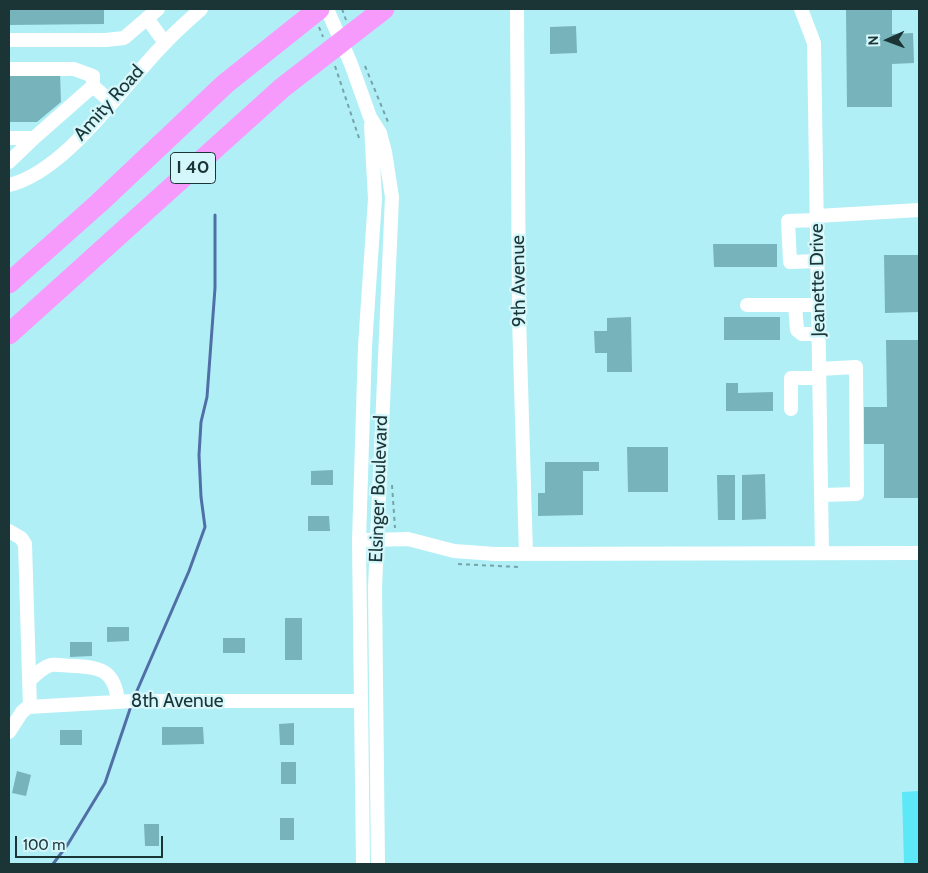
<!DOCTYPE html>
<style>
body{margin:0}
#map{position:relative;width:928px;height:873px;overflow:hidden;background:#b1eff6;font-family:Cabin,sans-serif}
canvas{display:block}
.frame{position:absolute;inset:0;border:10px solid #1b3436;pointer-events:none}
.north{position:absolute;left:863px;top:15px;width:50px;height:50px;-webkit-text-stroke:4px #d3f7fb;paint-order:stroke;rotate:268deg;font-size:14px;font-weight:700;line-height:20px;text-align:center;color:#1b3436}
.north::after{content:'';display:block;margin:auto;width:18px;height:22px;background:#1b3436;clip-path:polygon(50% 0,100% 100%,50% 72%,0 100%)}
.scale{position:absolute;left:15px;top:836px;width:148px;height:22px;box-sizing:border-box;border:2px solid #1b3436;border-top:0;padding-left:6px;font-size:15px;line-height:18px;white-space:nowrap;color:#1b3436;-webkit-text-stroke:4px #d3f7fb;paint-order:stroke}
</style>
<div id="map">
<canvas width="928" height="873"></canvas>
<div class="frame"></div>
<div class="north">N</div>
<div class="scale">100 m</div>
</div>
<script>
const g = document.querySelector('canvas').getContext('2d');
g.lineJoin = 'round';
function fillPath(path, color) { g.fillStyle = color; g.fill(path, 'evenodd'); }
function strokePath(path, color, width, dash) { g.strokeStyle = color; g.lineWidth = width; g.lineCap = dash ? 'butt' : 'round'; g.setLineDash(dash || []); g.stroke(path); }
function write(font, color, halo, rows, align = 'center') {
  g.font = font + ' Cabin,sans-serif'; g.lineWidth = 4.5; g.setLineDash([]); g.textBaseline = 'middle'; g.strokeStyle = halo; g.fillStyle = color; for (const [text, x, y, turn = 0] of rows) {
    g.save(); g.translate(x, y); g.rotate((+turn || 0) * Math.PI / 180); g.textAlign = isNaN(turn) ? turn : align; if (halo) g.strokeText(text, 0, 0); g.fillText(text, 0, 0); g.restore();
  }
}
fillPath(new Path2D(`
 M 919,791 L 919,864 L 904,864 L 902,792 Z`), '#5de8f7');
strokePath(new Path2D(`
 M 136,693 L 189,571 L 205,527 L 201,497 L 199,455 L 201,422 L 207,397 L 215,288 L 215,215
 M 53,864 L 68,844 L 105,783 L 130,709`), '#506fa6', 3);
fillPath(new Path2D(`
 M 9,9 L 104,9 L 104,24 L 9,25 Z
 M 846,9 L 892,9 L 892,34 L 913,33 L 914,63 L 892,64 L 892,107 L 847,107 Z
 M 576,26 L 577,53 L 550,54 L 550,27 Z
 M 9,72 L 60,72 L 61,102 L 37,122 L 9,122 Z
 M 713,244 L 777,244 L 777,267 L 714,267 Z
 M 884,255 L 919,255 L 919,312 L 885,313 Z
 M 631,317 L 632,372 L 607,372 L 607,353 L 595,353 L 594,331 L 607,331 L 607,318 Z
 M 724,317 L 780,317 L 780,340 L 724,340 Z
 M 886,340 L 919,340 L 919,498 L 884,498 L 884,444 L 864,444 L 864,407 L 887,407 Z
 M 726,383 L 738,383 L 738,393 L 773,392 L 773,411 L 726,411 Z
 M 627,447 L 668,447 L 668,492 L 628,492 Z
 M 545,462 L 599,462 L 599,471 L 583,471 L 583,515 L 538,516 L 538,493 L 545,493 Z
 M 333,470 L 333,485 L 311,485 L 311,471 Z
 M 765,474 L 766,519 L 742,520 L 742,475 Z
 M 717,475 L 735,475 L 735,520 L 718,520 Z
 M 308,516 L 329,516 L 330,531 L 308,531 Z
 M 285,618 L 302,618 L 302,660 L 285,660 Z
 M 107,627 L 129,627 L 129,641 L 107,642 Z
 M 223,638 L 245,638 L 245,653 L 223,653 Z
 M 70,642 L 92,642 L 92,656 L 70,657 Z
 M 294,723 L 294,745 L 280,745 L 279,724 Z
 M 162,727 L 203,727 L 204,744 L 162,745 Z
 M 60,730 L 82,730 L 82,745 L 60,745 Z
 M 281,762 L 296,762 L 296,784 L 281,784 Z
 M 17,771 L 31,775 L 26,796 L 12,793 Z
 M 280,818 L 294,818 L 294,840 L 280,840 Z
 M 144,824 L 159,824 L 159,846 L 145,846 Z`), '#77b3ba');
strokePath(new Path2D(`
 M 342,9 L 346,20
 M 319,27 L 323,37
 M 335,66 L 359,138
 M 365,66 L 388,122
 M 392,485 L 395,528
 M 458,564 L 518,567`), '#74a3a8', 2, [4, 4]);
strokePath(new Path2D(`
 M 327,9 L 351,64 L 370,117 L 380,133 L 385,152 L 392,197 L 375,588 L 378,864
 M 517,9 L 519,317 L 526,554
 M 801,9 L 814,43 L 822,553
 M 147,18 L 165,43
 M 9,40 L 106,40 L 124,38 L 158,9
 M 9,69 L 74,69 L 93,76 L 93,86 L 34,138 L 9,138
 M 93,86 L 112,103
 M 9,162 L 34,138
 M 9,185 C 67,171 123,85 165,43 C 176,31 189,20 201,9
 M 817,216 L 919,210
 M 817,220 L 788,221 L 790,262 L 817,261
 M 747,305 L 818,305
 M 795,305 L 797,330 L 802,334 L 819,334
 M 819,369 L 856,367 L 857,494 L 821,495
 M 791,409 L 791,378 L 819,378
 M 9,531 L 21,538 L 25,544 L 30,707
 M 368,540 L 408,539 L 454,551 L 495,554 L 919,553
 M 29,681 C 35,675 43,667 51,665 C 58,664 67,666 74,666 C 103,667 115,672 118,702
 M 9,732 L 22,712 L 28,707 L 133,701 L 360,701
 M 363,864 L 359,541 L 365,346 L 375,199 L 371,125`), '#fff', 14);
strokePath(new Path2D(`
 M 9,283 L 99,203 L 225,84 L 319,9
 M 9,334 L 282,88 L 384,9`), '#f69afc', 21);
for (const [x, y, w] of [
 [193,168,45]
]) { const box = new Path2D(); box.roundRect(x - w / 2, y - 15.5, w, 31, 4); g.fillStyle = '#d3f7fb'; g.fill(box); strokePath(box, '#1b3436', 1); }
write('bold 18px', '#1b3436', null, [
 ["I 40",193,168]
]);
write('19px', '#1b3436', '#d3f7fb', [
 ["Amity Road",109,103,-48],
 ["Jeanette Drive",818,280,-91],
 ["9th Avenue",519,281,-91],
 ["Elsinger Boulevard",379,489,-88],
 ["8th Avenue",177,701]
]);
</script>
